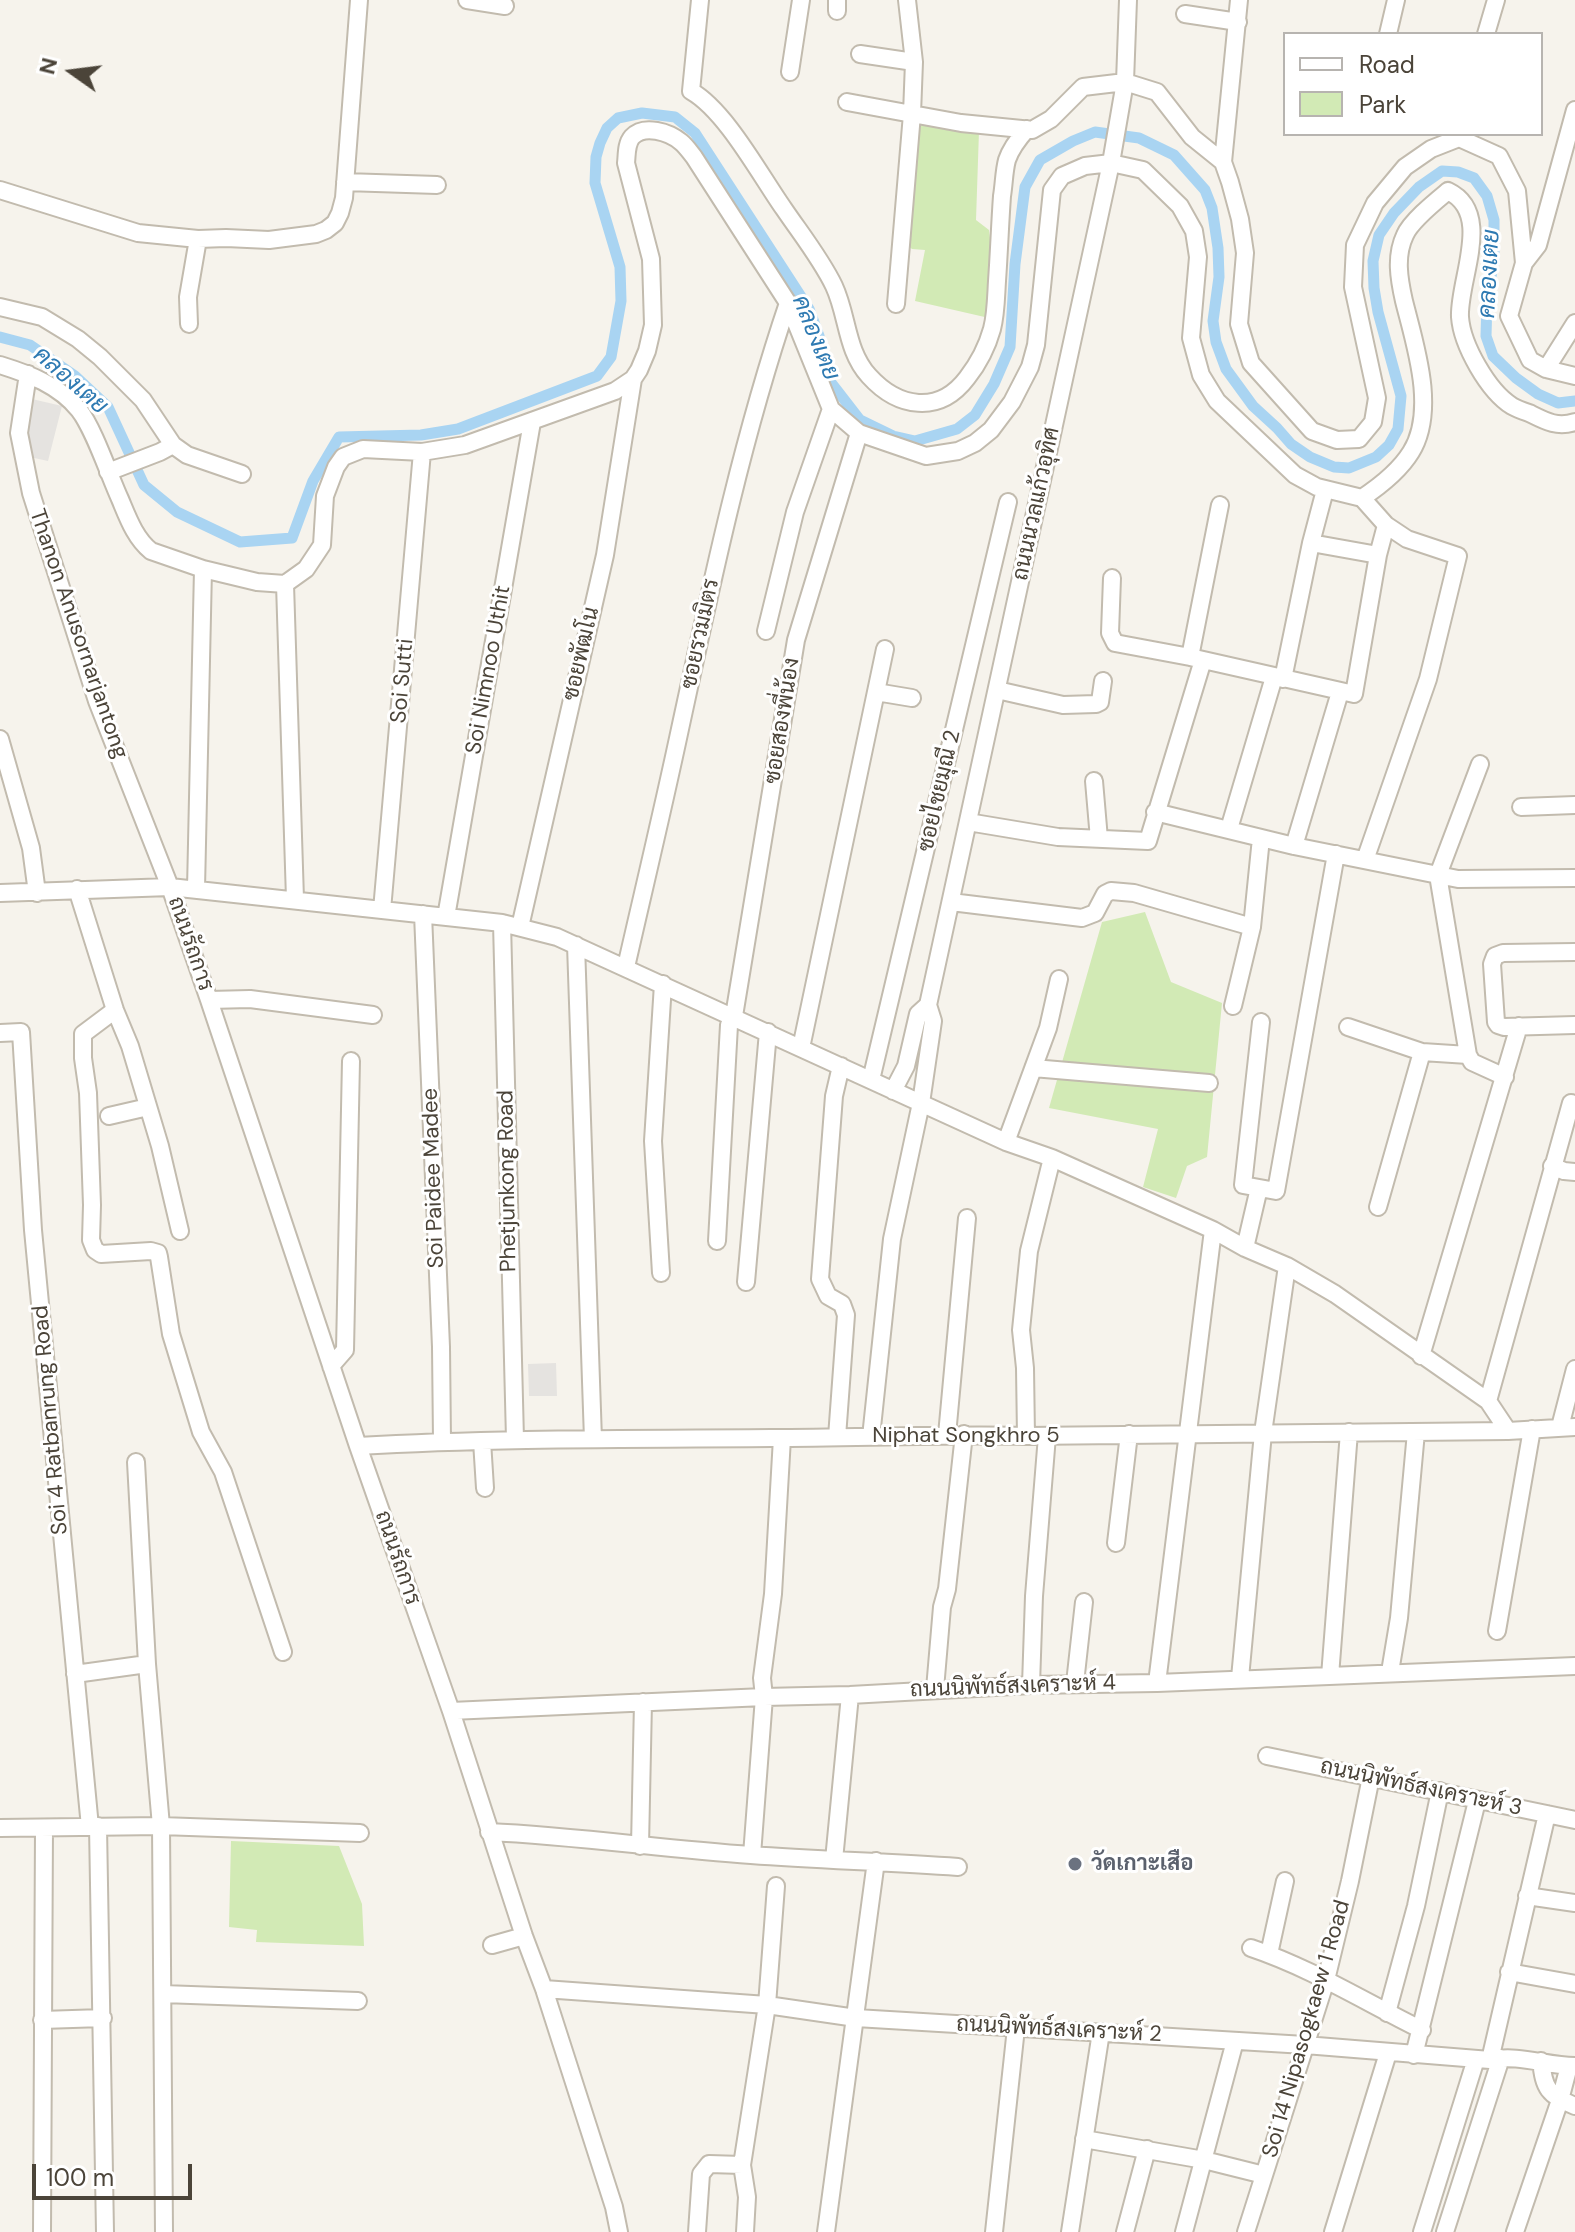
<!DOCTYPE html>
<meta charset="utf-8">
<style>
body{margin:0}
#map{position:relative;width:1575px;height:2232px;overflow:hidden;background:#f6f3ec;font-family:"DM Sans",sans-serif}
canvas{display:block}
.legend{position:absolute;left:1283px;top:32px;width:260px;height:104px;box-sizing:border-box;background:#fff;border:2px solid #b7b4b0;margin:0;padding:10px 14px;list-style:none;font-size:24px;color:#4b4439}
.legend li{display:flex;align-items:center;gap:16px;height:40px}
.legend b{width:40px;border:2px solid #b7b4b0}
.north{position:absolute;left:32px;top:32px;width:80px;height:80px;-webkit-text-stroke:6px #fff;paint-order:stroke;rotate:284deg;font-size:22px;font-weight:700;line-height:32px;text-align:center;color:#4b4439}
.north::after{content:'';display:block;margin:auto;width:28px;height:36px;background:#4b4439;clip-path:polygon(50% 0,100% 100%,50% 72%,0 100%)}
.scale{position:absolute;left:32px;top:2164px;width:160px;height:36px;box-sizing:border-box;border:4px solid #4b4439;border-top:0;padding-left:10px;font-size:24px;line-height:28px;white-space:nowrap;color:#4b4439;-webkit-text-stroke:6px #fff;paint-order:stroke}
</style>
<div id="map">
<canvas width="1575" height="2232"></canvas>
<ul class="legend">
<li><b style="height:10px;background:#fff"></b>Road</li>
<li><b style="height:22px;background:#d2eab5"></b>Park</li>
</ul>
<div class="north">N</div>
<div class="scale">100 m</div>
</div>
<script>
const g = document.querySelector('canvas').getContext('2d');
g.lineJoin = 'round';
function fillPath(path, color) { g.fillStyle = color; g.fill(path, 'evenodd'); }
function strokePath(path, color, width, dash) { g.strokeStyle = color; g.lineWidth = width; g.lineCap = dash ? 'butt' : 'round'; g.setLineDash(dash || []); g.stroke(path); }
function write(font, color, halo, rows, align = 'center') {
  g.font = font + ' "DM Sans",Sarabun,sans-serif'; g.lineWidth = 6; g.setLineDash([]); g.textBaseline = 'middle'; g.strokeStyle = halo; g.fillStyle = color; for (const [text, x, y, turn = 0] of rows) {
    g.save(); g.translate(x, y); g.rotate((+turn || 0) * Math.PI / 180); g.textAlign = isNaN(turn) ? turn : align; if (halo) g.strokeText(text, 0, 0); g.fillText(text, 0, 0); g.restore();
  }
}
fillPath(new Path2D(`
 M 915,120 L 979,131 L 976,220 L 989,230 L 994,270 L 989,318 L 915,301 L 925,250 L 912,249 L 906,244 Z
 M 1145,912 L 1171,982 L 1222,1003 L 1207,1157 L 1187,1166 L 1176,1198 L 1143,1187 L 1158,1129 L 1049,1108 L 1102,922 Z
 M 231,1841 L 339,1846 L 362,1904 L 364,1946 L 256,1942 L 257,1930 L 229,1927 Z`), '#d2eab5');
fillPath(new Path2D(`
 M 28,387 L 34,388 L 32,399 L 62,406 L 48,461 L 25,456 Z
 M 556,1363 L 557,1396 L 529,1396 L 528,1364 Z`), '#e5e3e0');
strokePath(new Path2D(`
 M 0,337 L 30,345 L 75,376 L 108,407 L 144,485 L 177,512 L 240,542 L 292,538 L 313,481 L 339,437 L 421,435 L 458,429 L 597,376 L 611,357 L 621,301 L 620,267 L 595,183 L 596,157 L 600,143 L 607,128 L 618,118 L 642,113 L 675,117 L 695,133 L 809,309 L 819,336 L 829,380 L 860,420 L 893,436 L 915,441 L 957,429 L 975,415 L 994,384 L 1010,347 L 1015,264 L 1025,187 L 1040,160 L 1073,141 L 1095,132 L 1139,138 L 1174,155 L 1205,190 L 1212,208 L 1218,248 L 1219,277 L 1213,321 L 1216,342 L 1226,369 L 1253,406 L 1277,428 L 1291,444 L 1310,457 L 1334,467 L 1349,468 L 1376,457 L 1389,445 L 1398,429 L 1401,396 L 1378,312 L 1374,288 L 1373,261 L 1379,235 L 1394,213 L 1419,187 L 1442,171 L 1458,172 L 1474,178 L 1487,196 L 1494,220 L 1494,259 L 1487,300 L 1486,336 L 1493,356 L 1516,378 L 1538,394 L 1558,403 L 1575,401`), '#a9d4f2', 11);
const minor = new Path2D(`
 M 467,0 L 505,6
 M 700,0 L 691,91 C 726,111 760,175 784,209 C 801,234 821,259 834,286 C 848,316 846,351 869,376 C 898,408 939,415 967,378 C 978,364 987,347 992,329 C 996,314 996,297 997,281 C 999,253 1000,224 1002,196 C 1004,184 1004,171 1007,160 C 1011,148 1019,138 1027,129
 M 837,0 L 837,11
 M 907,0 L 914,62 L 912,114 L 961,123 L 1032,130 L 1051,119 L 1083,87 L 1125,82 L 1157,92 L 1192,137 L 1223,162 L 1230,182 L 1240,219 L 1245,253 L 1239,324 L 1251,363 L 1312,431 L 1337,440 L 1359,439 L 1373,422 L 1377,398 L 1353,287 L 1355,245 L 1375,203 L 1405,167 L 1431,149 L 1459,138 L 1499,156 L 1517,191 L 1524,263 L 1509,316 L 1530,360 L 1546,369 L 1575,376
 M 1185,14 L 1238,22
 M 1388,34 L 1396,0
 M 1486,34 L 1496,0
 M 860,54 L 914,62
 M 790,72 L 801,0
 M 847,102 L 912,114 L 896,304
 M 1223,162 L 1239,0
 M 345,182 L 437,185
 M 0,190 L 138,233 L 198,239 L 226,238 L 269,240 L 316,234 L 326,230 L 335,223 L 340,213 L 344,198 L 359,0
 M 1524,263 L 1538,245 L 1575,110
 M 0,307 L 42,317 L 78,339 L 100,357 L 143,400 L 173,445 L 187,455 L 242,474
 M 189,324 L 188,297 L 198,239
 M 0,365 C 29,374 59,385 79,410 C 94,429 109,475 120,499 C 128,518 135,538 151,551 L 203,569 L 257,582 L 285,584 L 306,569 L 322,545 L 325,496 L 336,467 L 343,457 L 363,449 L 422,452 L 465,445 L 615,391 L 633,379 L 639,370 L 647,351 L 653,325 L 651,259 L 626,163 C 627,155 626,144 632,137 C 644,124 669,132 681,142 C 686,146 690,152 694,157 L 788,303 L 831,409 L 859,433 L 926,456 L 958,451 L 975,443 L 991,430 L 1012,402 L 1030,367 L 1036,345 L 1052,190 L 1062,176 L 1085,166 L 1111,163 L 1143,170 L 1180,206 L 1194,231 L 1198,257 L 1191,338 L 1201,375 L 1217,401 L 1295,475 L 1317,487 L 1362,498 C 1380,486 1400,470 1411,452 C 1437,410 1415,345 1404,301 C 1399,279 1395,256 1405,235 C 1411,221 1436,201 1448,191 C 1494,213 1458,280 1460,317 C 1462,345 1488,391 1512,406 C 1517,409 1523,411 1529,413 C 1545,421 1557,428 1575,422
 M 1546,369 L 1575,323
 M 28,374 L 19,433 L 31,493 L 97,701 L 170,887 L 209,1000 L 358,1446 L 451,1711 L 524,1936 L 544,1989 L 614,2207 L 619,2232
 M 108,472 L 160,452 L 173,445
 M 1362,498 L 1386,525 L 1407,539 L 1458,556 L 1428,679 L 1365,860
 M 1311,543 L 1378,555
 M 1112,578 L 1110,633 L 1115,643 L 1190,657 L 1354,694 L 1378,555 L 1386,525
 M 285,584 L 295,899
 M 766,631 L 795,512 L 831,409
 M 1190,657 L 1220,505
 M 1283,679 L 1311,543 L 1325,490
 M 997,690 L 1063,705 L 1096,704 L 1100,702 L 1103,681
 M 876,692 L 912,698
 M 0,739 L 31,848 L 37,893
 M 1480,764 L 1438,875 L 1468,1055 L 1472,1062 L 1505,1077
 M 1094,781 L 1099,839
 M 1521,807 L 1575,805
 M 1155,812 L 1294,846 L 1458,879 L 1575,878
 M 968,822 L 1058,837 L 1148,841 L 1203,660
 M 1229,829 L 1274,677
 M 1294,846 L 1340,692
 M 77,889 L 115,1010 L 130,1046 L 160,1146 L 180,1231
 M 196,889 L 203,569
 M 0,893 L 170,887 L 502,923 L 557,937 L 1006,1142 L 1052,1158 L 1213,1230 L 1245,1248 L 1287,1266 L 1335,1294 L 1488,1401 L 1508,1431
 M 951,902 L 1082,918 L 1095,913 L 1105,894 L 1111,891 L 1134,893 L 1252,927
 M 382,910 L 422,452
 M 423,914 L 441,1347 L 442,1441
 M 446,917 L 532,422
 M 502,923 L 515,1439
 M 520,927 L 605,555 L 633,379
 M 576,945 L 593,1439
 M 1575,952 L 1503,953 L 1495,956 L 1492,964 L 1496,1022 L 1498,1025 L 1504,1027 L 1575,1025
 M 626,967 C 644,888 663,809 680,729 C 711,586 741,442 788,303
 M 209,1000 L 250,999 L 373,1015
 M 1233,1006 L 1252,927 L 1261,838
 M 115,1010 L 83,1034 L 83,1058 L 88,1093 L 92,1205 L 91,1240 L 95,1250 L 101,1254 L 151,1251 L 158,1253 L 159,1257 L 171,1334 L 201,1432 L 223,1472 L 283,1652
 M 1261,1022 L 1243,1185 L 1276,1191 L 1336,854
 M 1348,1027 L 1422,1052
 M 0,1033 L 21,1032 L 33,1230 L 90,1827
 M 801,1048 L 885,649
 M 1033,1068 L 1209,1083
 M 871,1080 L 1008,502
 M 893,1091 L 906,1066 L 918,1014 L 928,1005
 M 109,1116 L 148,1107
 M 1006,1142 L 1048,1028 L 1059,979
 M 1552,1166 L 1564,1171 L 1575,1172
 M 1378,1207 L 1422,1052 L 1468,1055
 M 717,1241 L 729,1025 L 734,1016 L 796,640 L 859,433
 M 1245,1248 L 1259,1188
 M 661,1273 L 653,1141 L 663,984
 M 746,1282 L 768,1032
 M 1421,1356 L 1519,1026
 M 331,1366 L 345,1350 L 351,1061
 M 1488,1401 L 1571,1103
 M 1560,1427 L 1575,1369
 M 947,1435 L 967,1218
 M 1026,1436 L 1025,1368 L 1021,1330 L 1029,1251 L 1052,1158
 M 837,1437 L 846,1315 L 842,1304 L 828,1296 L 820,1279 L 834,1096 L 841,1066
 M 871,1437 L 892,1239 L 921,1103 L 933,1021 L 928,1005 L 1111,163 L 1125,82 L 1128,0
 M 482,1441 L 485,1488
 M 358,1446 C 495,1438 633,1439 771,1438 C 856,1438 941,1434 1026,1436 L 1508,1431 L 1575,1427
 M 136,1462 L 147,1664 L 161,1826 L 164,2232
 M 1116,1543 L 1129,1434
 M 1497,1631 L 1532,1429
 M 1390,1672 L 1399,1618 L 1416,1432
 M 75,1674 L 147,1664
 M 1330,1676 L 1349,1432
 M 1240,1678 L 1263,1433 L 1287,1266
 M 1075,1683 L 1084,1602
 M 1157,1683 L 1213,1230
 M 1031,1685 L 1034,1596 L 1047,1436
 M 935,1689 L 942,1607 L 947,1589 L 964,1434
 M 451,1711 L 764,1697 L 850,1695 L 1031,1685 L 1157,1683 L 1575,1666
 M 1267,1756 L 1575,1820
 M 98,1826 L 105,2232
 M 0,1828 L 161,1826 L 360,1833
 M 489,1832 C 577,1836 663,1849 751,1855 C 820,1860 889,1862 958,1867
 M 640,1846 L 643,1702
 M 752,1855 L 764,1697 L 762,1678 L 773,1594 L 782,1438
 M 834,1860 L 850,1695
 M 1527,1896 L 1575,1903
 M 492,1945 L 524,1936
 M 1251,1948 C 1311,1968 1365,2002 1422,2030
 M 1269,1954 L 1285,1881
 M 1509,1972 L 1575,1984
 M 544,1989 L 767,2005 L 856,2018 L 1305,2045 L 1490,2060 C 1520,2054 1546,2066 1575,2066
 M 163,1994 L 358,2001
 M 1387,2013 L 1416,1906 L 1440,1791
 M 42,2020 L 103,2018
 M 1414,2055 L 1477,1801
 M 1490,2060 L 1547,1814
 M 1541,2061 C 1544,2089 1548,2095 1575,2106
 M 1084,2139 L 1204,2160 L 1264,2175
 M 42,2232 L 44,1828
 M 697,2232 L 701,2174 L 709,2164 L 742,2165
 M 745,2232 L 747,2197 L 742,2165 L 767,2005 L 776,1886
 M 826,2232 L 876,1861
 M 994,2232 L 1016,2028
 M 1070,2232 L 1101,2032
 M 1125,2232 L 1147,2149
 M 1184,2232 L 1235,2041
 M 1246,2232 L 1326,1980 L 1350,1881 L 1371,1777
 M 1333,2232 L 1388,2053
 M 1422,2232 L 1476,2059
 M 1445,2232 L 1501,2058
 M 1515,2232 L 1560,2100 L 1569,2066`);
strokePath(minor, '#c2bbae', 20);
strokePath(minor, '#fff', 16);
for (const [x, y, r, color] of [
 [1075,1864,8,"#6b7280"]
]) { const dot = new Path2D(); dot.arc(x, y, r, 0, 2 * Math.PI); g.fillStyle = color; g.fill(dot); strokePath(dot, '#fff', 3); }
write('22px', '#4b4439', '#fff', [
 ["ถนนนวลแก้วอุทิศ",1037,504,-78],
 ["Thanon Anusornarjantong",78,634,71],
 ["ซอยรวมมิตร",701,634,-78],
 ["ซอยพัฒโน",582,654,-77],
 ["Soi Nimnoo Uthit",489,670,-80],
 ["Soi Sutti",403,681,-85],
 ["ซอยสองพี่น้อง",783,721,-81],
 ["ซอยไชยมุณี 2",940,791,-77],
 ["ถนนรัถการ",190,944,71],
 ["Soi Paidee Madee",434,1178,-92],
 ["Phetjunkong Road",508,1181,-91],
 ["Soi 4 Ratbanrung Road",51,1420,-95],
 ["Niphat Songkhro 5",966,1436],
 ["ถนนรัถการ",397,1558,71],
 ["ถนนนิพัทธ์สงเคราะห์ 4",1013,1687,-2],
 ["ถนนนิพัทธ์สงเคราะห์ 3",1421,1788,12],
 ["Soi 14 Nipasogkaew 1 Road",1307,2029,-74],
 ["ถนนนิพัทธ์สงเคราะห์ 2",1059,2030,3]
]);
write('bold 22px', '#5b616d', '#fff', [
 ["วัดเกาะเสือ",1091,1864]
], 'left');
write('italic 24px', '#2e7ab2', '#fff', [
 ["คลองเตย",1490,274,-87],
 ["คลองเตย",815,338,68],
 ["คลองเตย",70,381,41]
]);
</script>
